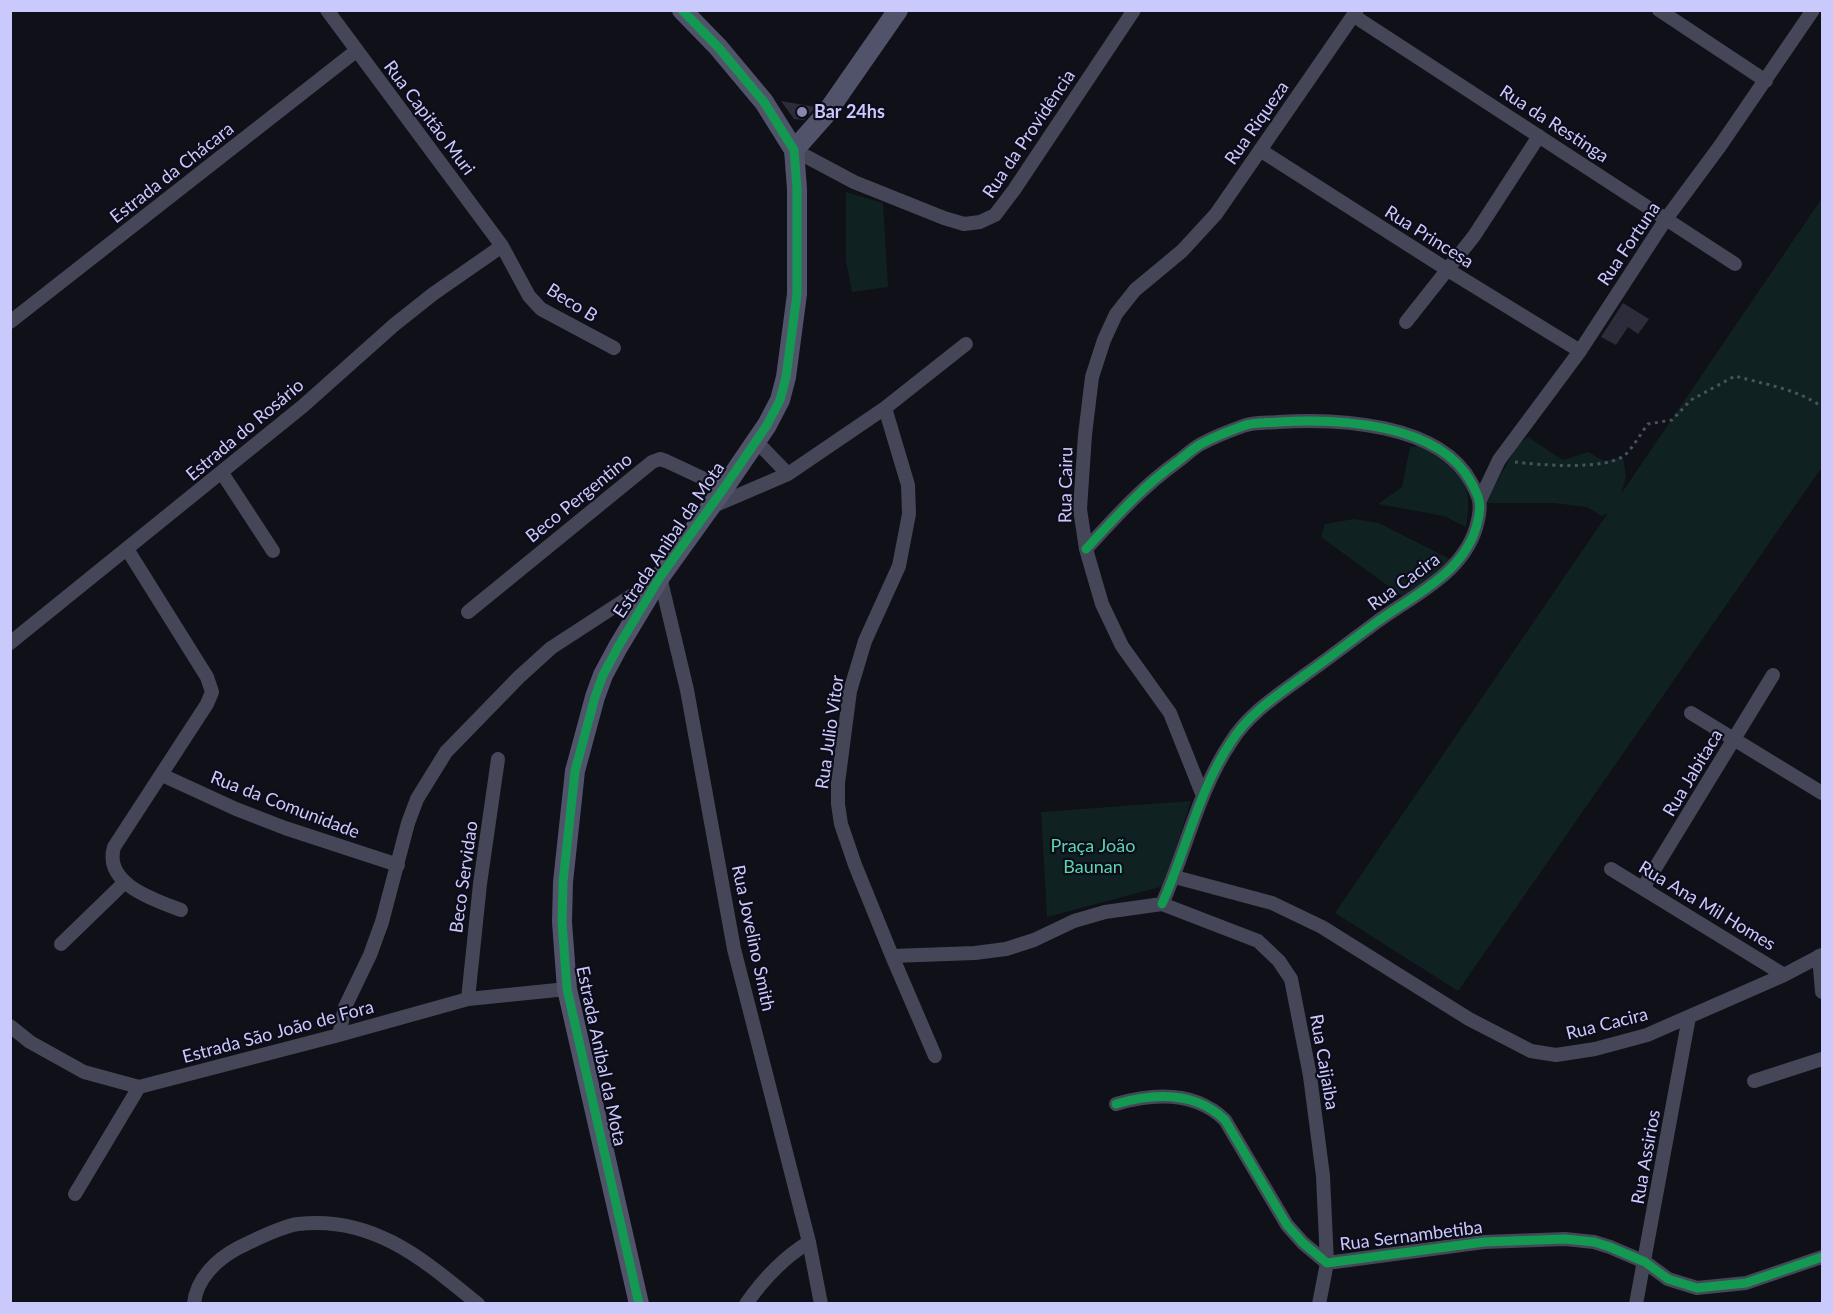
<!DOCTYPE html>
<meta charset="utf-8">
<style>
body{margin:0}
#map{position:relative;width:1833px;height:1314px;overflow:hidden;background:#101018;font-family:Lato,sans-serif}
canvas{display:block}
.frame{position:absolute;inset:0;border:12px solid #cac9fc;pointer-events:none}
</style>
<div id="map">
<canvas width="1833" height="1314"></canvas>
<div class="frame"></div>
</div>
<script>
const g = document.querySelector('canvas').getContext('2d');
g.lineJoin = 'round';
function fillPath(path, color) { g.fillStyle = color; g.fill(path, 'evenodd'); }
function strokePath(path, color, width, dash) { g.strokeStyle = color; g.lineWidth = width; g.lineCap = dash ? 'butt' : 'round'; g.setLineDash(dash || []); g.stroke(path); }
function write(font, color, halo, rows, align = 'center') {
  g.font = font + ' Lato,sans-serif'; g.lineWidth = 4.5; g.setLineDash([]); g.textBaseline = 'middle'; g.strokeStyle = halo; g.fillStyle = color; for (const [text, x, y, turn = 0] of rows) {
    g.save(); g.translate(x, y); g.rotate((+turn || 0) * Math.PI / 180); g.textAlign = isNaN(turn) ? turn : align; if (halo) g.strokeText(text, 0, 0); g.fillText(text, 0, 0); g.restore();
  }
}
fillPath(new Path2D(`
 M 846,192 L 883,203 L 888,287 L 852,292 L 846,261 Z
 M 1822,198 L 1822,467 L 1458,991 L 1335,913 L 1608,513 L 1602,516 L 1587,507 L 1553,503 L 1485,503 L 1517,446 L 1528,437 L 1563,460 L 1588,452 L 1604,461 L 1623,457 L 1626,477 L 1621,494 Z
 M 1424,446 C 1459,473 1475,479 1466,527 L 1444,516 L 1378,504 L 1402,487 L 1410,447 Z
 M 1354,519 L 1379,523 L 1452,560 L 1406,599 L 1321,537 L 1325,524 Z
 M 1191,801 L 1164,886 L 1047,917 L 1041,812 Z`), '#102121');
fillPath(new Path2D(`
 M 781,101 L 816,107 L 804,120 L 794,119 Z
 M 1623,303 L 1649,319 L 1638,334 L 1628,327 L 1616,345 L 1601,337 Z`), '#2d2c3a');
strokePath(new Path2D(`
 M 1515,462 C 1540,465 1608,471 1626,454 C 1634,446 1641,433 1648,424 L 1672,420 L 1691,400 L 1735,376 C 1763,384 1798,389 1822,407`), '#46545e', 3, [3, 4.5]);
strokePath(new Path2D(`
 M 327,10 L 502,246 L 529,296 L 541,309 L 614,348
 M 1659,10 L 1766,81
 M 1354,16 L 1735,264
 M 794,150 L 854,182 L 944,218 L 964,224 L 980,222 L 995,215 L 1014,190 L 1134,10
 M 1260,150 L 1448,270 L 1580,351
 M 10,322 L 356,51
 M 1406,322 L 1474,236 L 1539,136
 M 885,408 L 908,485 L 909,514 L 899,566 L 865,641 L 850,691 L 838,783 L 838,804 L 841,824 L 855,865 L 892,956 L 935,1056
 M 756,441 L 788,474
 M 222,473 L 273,551
 M 1480,500 L 1499,460 L 1580,351 L 1666,219 L 1720,146 L 1813,10
 M 711,507 L 788,474 L 885,408 L 966,344
 M 127,549 L 207,677 L 212,692 L 207,704 L 114,847 C 103,884 155,900 181,910
 M 1086,549 C 1115,518 1142,487 1177,462 C 1185,456 1192,449 1201,444 C 1214,437 1229,431 1243,426 C 1253,422 1267,423 1278,422 C 1337,418 1439,423 1471,482 C 1479,497 1482,503 1478,520 C 1467,573 1414,594 1374,624 C 1351,641 1329,658 1305,675 C 1278,695 1249,713 1231,742 C 1198,791 1186,851 1162,904
 M 468,612 L 652,462 L 660,459 L 666,461 L 724,488
 M 10,643 L 303,406 L 394,325 L 433,294 L 502,246
 M 1691,713 L 1822,793
 M 162,775 L 236,809 L 285,828 L 398,865
 M 1203,796 L 1170,713 L 1122,646 L 1102,604 L 1086,549 L 1080,509 L 1085,435 L 1092,377 L 1104,340 L 1116,314 L 1135,290 L 1182,251 L 1216,214 L 1357,10
 M 1611,869 L 1784,975
 M 1175,877 L 1272,903 L 1322,927 L 1469,1019 L 1531,1051 L 1556,1055 L 1595,1049 L 1647,1035 L 1784,975 L 1822,955
 M 1643,888 L 1773,675
 M 61,944 L 125,882
 M 892,956 L 975,953 L 1006,949 L 1034,940 L 1074,921 L 1105,912 L 1162,904 L 1258,941 L 1279,961 L 1291,979 L 1310,1076 L 1323,1176 L 1327,1263 L 1319,1304
 M 1819,956 L 1822,992
 M 468,999 L 480,884 L 498,759
 M 10,1026 L 30,1042 L 84,1072 L 139,1087 L 339,1035 L 468,999 L 567,989
 M 339,1035 L 345,1007 L 370,955 L 382,922 L 408,823 L 417,799 L 446,752 L 519,677 L 551,648 L 660,577 L 687,690 L 734,949 L 809,1242 L 821,1304
 M 1754,1081 L 1822,1059
 M 1116,1104 C 1154,1093 1195,1091 1225,1120 L 1287,1225 L 1303,1243 L 1327,1263 L 1484,1242 L 1565,1239 L 1594,1242 L 1610,1247 L 1645,1262 L 1668,1279 L 1697,1288 L 1746,1283 L 1822,1257
 M 75,1194 L 139,1087
 M 194,1304 C 196,1279 217,1259 238,1248 C 252,1241 282,1226 298,1224 C 373,1215 424,1260 478,1304
 M 746,1304 C 764,1278 783,1258 809,1242
 M 1636,1304 L 1689,1017`), '#454658', 14);
strokePath(new Path2D(`
 M 794,150 L 825,115 L 898,10
 M 639,1304 L 567,989 L 562,922 L 563,882 L 575,771 L 595,697 L 603,675 L 618,647 L 660,577 L 724,488 L 767,425 L 780,400 L 786,377 L 797,294 L 797,189 L 794,150 L 764,102 L 718,47 L 682,10`), '#51536b', 20);
strokePath(new Path2D(`
 M 1086,549 C 1115,518 1142,487 1177,462 C 1185,456 1192,449 1201,444 C 1214,437 1229,431 1243,426 C 1253,422 1267,423 1278,422 C 1337,418 1439,423 1471,482 C 1479,497 1482,503 1478,520 C 1467,573 1414,594 1374,624 C 1351,641 1329,658 1305,675 C 1278,695 1249,713 1231,742 C 1198,791 1186,851 1162,904
 M 1116,1104 C 1154,1093 1195,1091 1225,1120 L 1287,1225 L 1303,1243 L 1327,1263 L 1484,1242 L 1565,1239 L 1594,1242 L 1610,1247 L 1645,1262 L 1668,1279 L 1697,1288 L 1746,1283 L 1822,1257
 M 639,1304 L 567,989 L 562,922 L 563,882 L 575,771 L 595,697 L 603,675 L 618,647 L 660,577 L 724,488 L 767,425 L 780,400 L 786,377 L 797,294 L 797,189 L 794,150 L 764,102 L 718,47 L 682,10`), '#139951', 9);
for (const [x, y, r, color] of [
 [802,112,6,"#8988ac"]
]) { const dot = new Path2D(); dot.arc(x, y, r, 0, 2 * Math.PI); g.fillStyle = color; g.fill(dot); strokePath(dot, '#0d0c1b', 2); }
write('bold 18px', '#cac9fc', '#0d0c1b', [
 ["Bar 24hs",814,112]
], 'left');
write('18px', '#cac9fc', '#0d0c1b', [
 ["Rua Capitão Muri",429,118,53],
 ["Rua Riqueza",1257,123,-55],
 ["Rua da Restinga",1554,124,33],
 ["Rua da Providência",1029,134,-56],
 ["Estrada da Chácara",172,173,-38],
 ["Rua Princesa",1429,237,32],
 ["Rua Fortuna",1629,244,-56],
 ["Beco B",572,303,32],
 ["Estrada do Rosário",245,430,-40],
 ["Rua Cairu",1066,485,-89],
 ["Beco Pergentino",579,498,-39],
 ["Estrada Anibal da Mota",669,540,-56],
 ["Rua Cacira",1404,582,-36],
 ["Rua Julio Vitor",830,732,-82],
 ["Rua Jabitaca",1693,773,-59],
 ["Rua da Comunidade",285,805,21],
 ["Beco Servidao",464,877,-82],
 ["Rua Ana Mil Homes",1707,906,31],
 ["Rua Jovelino Smith",753,938,78],
 ["Rua Cacira",1607,1024,-14],
 ["Estrada São João de Fora",278,1032,-15],
 ["Estrada Anibal da Mota",601,1056,78],
 ["Rua Caijaiba",1324,1062,80],
 ["Rua Assirios",1646,1157,-80],
 ["Rua Sernambetiba",1411,1236,-7]
]);
write('18px', '#5bd6ab', '#0d0c1b', [
 ["Praça João",1093,846],
 ["Baunan",1093,867]
]);
</script>
